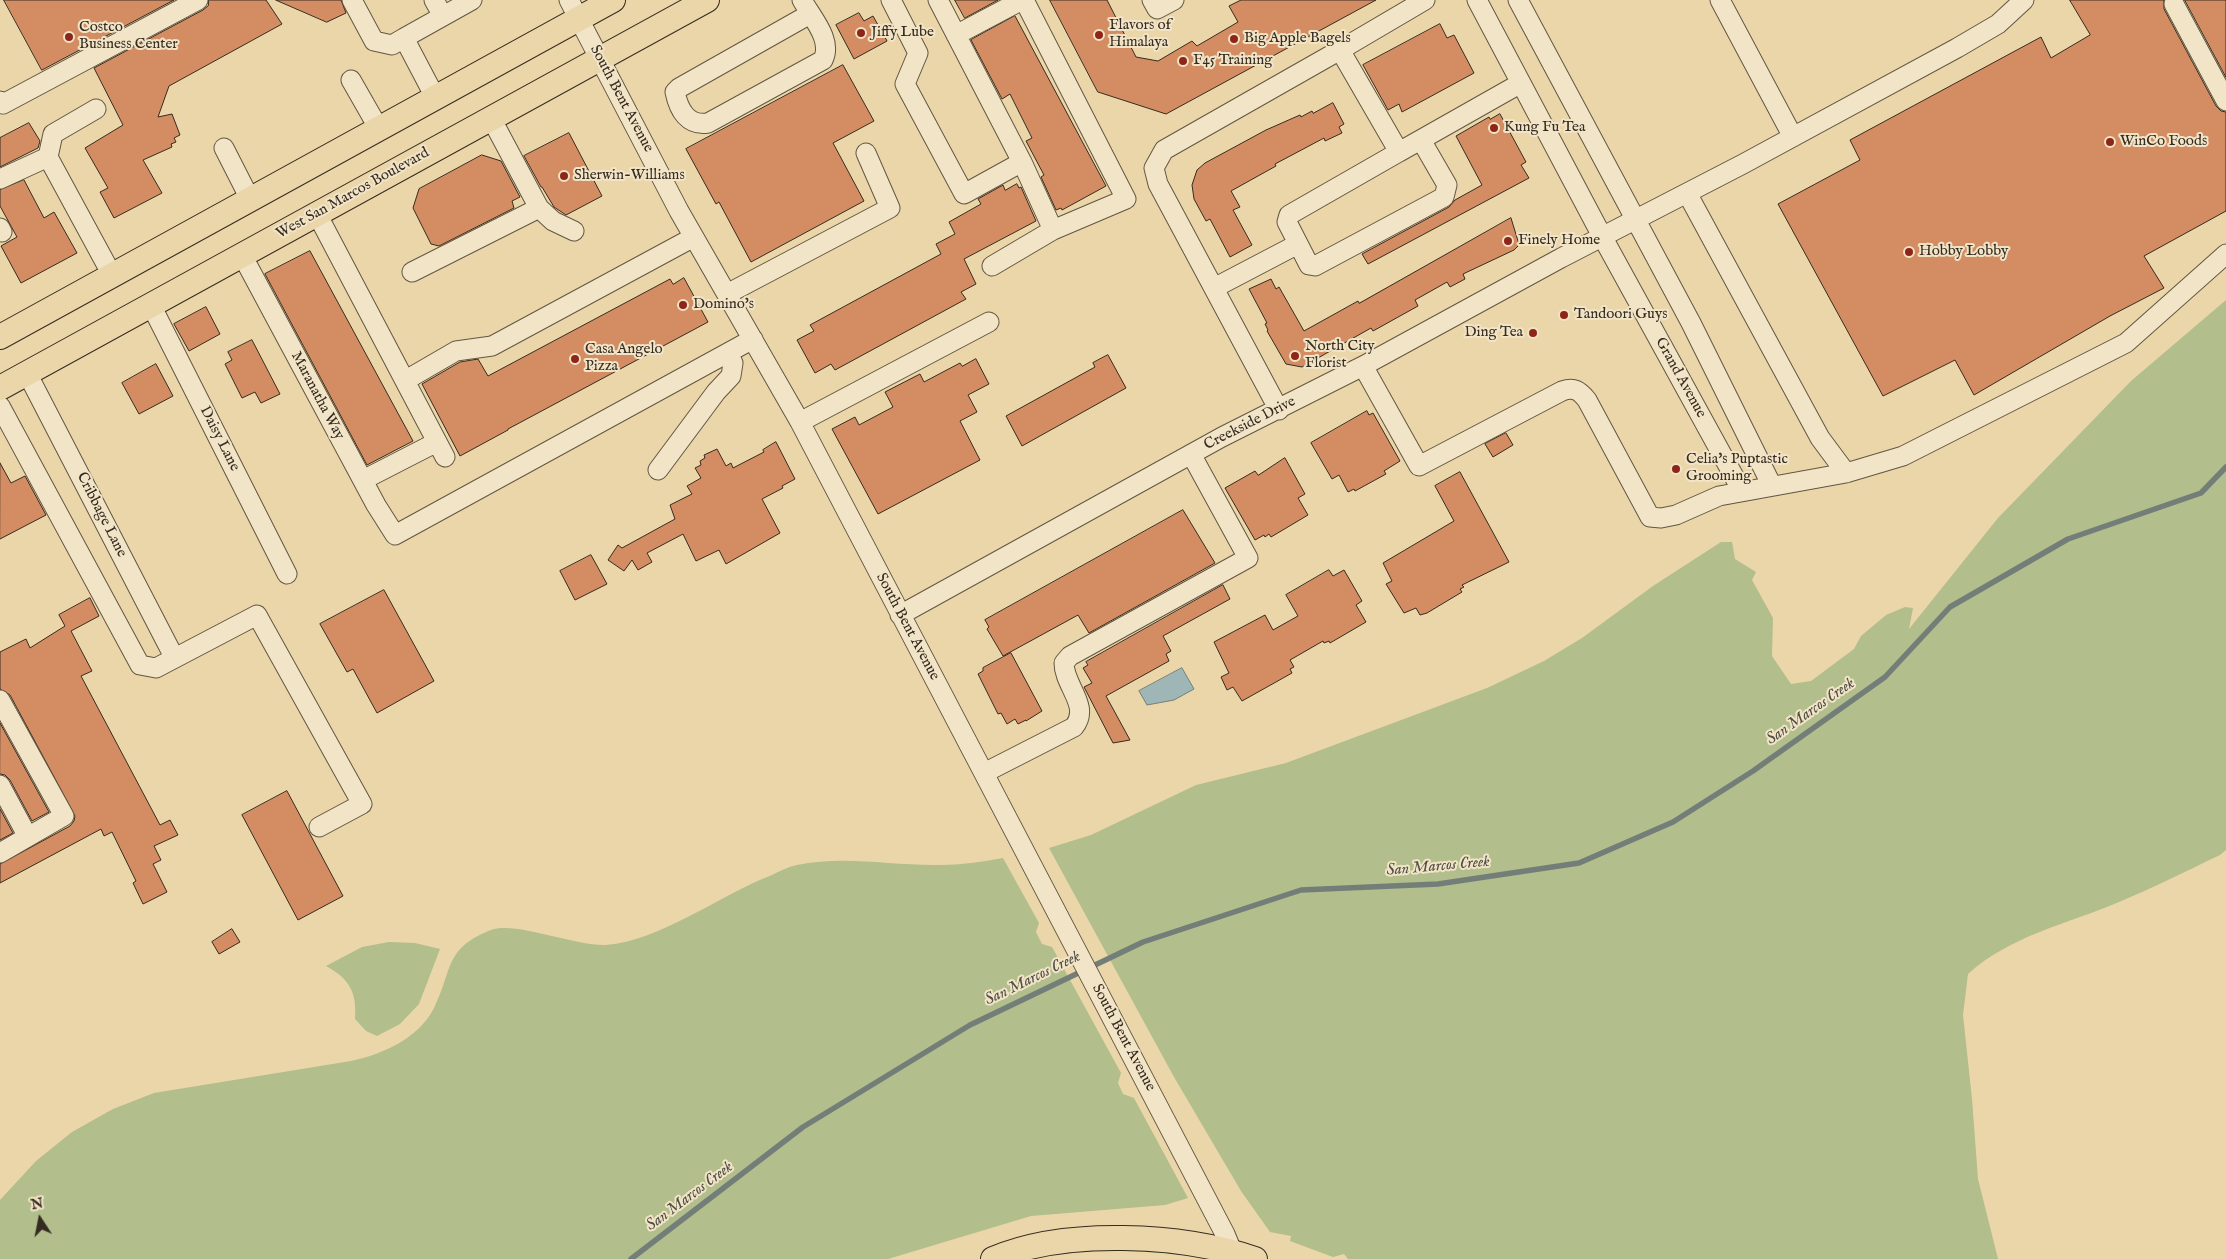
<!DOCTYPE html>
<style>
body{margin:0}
#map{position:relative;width:2226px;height:1259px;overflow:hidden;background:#ead6a9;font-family:"IM FELL English",serif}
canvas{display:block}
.north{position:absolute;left:15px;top:1194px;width:50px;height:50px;-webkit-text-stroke:4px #f1e4c7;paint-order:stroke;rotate:349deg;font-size:14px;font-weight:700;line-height:20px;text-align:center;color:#362b20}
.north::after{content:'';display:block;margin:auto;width:18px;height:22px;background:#362b20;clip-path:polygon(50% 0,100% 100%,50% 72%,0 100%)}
</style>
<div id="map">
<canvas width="2226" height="1259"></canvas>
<div class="north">N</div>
</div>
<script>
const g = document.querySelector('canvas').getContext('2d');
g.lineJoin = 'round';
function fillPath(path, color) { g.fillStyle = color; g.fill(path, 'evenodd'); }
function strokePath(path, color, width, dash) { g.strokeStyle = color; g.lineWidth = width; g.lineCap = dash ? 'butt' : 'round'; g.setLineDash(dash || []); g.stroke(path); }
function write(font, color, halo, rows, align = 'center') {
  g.font = font + ' "IM FELL English",serif'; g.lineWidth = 4; g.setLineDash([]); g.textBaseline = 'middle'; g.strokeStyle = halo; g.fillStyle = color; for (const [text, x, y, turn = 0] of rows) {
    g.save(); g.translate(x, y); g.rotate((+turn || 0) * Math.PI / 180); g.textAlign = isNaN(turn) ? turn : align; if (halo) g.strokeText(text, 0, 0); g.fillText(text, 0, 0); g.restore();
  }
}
fillPath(new Path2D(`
 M 2226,300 L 2226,850 L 2220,855 C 2186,871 2153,888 2119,902 C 2068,924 2011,935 1968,974 L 1963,1015 L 1972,1099 L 1978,1179 L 1998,1259 L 1348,1259 L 1344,1254 L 1333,1257 L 1290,1241 L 1291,1236 L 1270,1232 L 1241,1191 L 1174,1077 L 1049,848 L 1091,835 L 1196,785 L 1286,763 L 1487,688 L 1544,661 L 1582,638 L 1653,586 L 1721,542 L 1732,542 L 1735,559 L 1756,572 L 1752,580 L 1773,618 L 1772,656 L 1791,684 L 1811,681 L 1854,649 L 1861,636 L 1886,615 L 1905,607 L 1913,608 L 1909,629 L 1998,518 L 2131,381 Z
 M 1003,858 L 1039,923 L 1036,932 L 1042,944 L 1052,947 L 1121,1073 L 1118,1083 L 1123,1094 L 1134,1098 L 1188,1198 L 1165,1205 L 1031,1216 L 888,1259 L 0,1259 L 0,1200 L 36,1161 L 72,1132 L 113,1109 L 154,1093 L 351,1061 C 383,1054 418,1039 434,1008 C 453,970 444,948 491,930 C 516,921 573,946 606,945 C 660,941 720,895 772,875 C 780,871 788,867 797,865 C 846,855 891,866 940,865 C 961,865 982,862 1003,858 Z
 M 389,942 L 415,943 L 440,949 L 419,1004 L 400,1024 L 377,1036 L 366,1031 L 355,1019 C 357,993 350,979 326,966 L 362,947 Z`), '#b2be8b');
const water = new Path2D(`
 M 1182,668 L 1194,689 L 1174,700 L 1147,705 L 1139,691 Z`);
fillPath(water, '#9eb6b5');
strokePath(water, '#747e79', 1);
strokePath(new Path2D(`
 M 631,1259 L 803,1127 L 970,1025 L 1143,942 L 1301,890 L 1438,884 L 1579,863 L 1673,822 L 1753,771 L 1885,677 L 1950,607 L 2068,539 L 2201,493 L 2226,467`), '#747e79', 5.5);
const building = new Path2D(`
 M 4,0 L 174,0 L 42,70 Z
 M 209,0 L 266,0 L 282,24 L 169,86 L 158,117 L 172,114 L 180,135 L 174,138 L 176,142 L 171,144 L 172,147 L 143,160 L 162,193 L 114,218 L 100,192 L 108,188 L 85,148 L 123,125 L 94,68 L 203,10 L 208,6 Z
 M 276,0 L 341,0 L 346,13 L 327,22 Z
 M 955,0 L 998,0 L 965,18 Z
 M 1050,0 L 1107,0 L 1136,57 L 1158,61 L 1192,41 L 1197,46 L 1238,22 L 1229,6 L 1241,0 L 1376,0 L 1166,114 L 1098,92 Z
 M 2070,0 L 2164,0 L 2164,9 L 2216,106 L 2221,111 L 2226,112 L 2226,211 L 2144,256 L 2164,288 L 2110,316 L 1974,395 L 1955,360 L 1883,396 L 1778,204 L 1860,160 L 1850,140 L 2041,37 L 2051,58 L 2090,35 Z
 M 2185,0 L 2226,0 L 2226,77 Z
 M 859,13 L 864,21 L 873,16 L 887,41 L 854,59 L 836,25 Z
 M 1015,16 L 1106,186 L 1062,210 L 1061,208 L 1056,210 L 1041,177 L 1044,175 L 1026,141 L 1032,138 L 1010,94 L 1002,99 L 971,40 Z
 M 1440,24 L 1447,38 L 1454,35 L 1474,73 L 1402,112 L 1399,104 L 1388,110 L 1363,65 Z
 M 843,65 L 874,121 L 833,143 L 864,201 L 751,262 L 719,202 L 716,204 L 686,149 Z
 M 1333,103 L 1344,124 L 1339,127 L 1342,133 L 1325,141 L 1324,138 L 1275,164 L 1276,166 L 1231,191 L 1240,207 L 1233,210 L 1252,245 L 1230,257 L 1210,219 L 1206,221 L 1194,199 L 1192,185 L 1197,170 L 1205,163 L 1266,130 L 1300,115 L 1301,117 L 1312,111 L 1313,113 Z
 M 1500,114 L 1526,162 L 1521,165 L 1529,178 L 1368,264 L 1362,254 L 1449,207 L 1455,200 L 1482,185 L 1456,136 L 1489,117 L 1490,119 Z
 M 29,123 L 40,141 L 38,148 L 0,167 L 0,138 Z
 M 569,133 L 602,196 L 566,215 L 554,207 L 542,187 L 541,187 L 524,156 Z
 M 482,155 L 501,161 L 520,197 L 512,201 L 514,208 L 439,246 L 431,244 L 413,208 L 419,189 Z
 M 24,180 L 44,218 L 54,212 L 77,253 L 21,283 L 1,246 L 17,237 L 0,206 L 0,190 Z
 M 1017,184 L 1019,188 L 1021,187 L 1036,221 L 964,259 L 976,284 L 961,292 L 966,299 L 835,370 L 831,364 L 815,373 L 797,340 L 814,331 L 810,325 L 941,254 L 936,244 L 955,234 L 949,222 L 981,204 L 978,199 L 1003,185 L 1005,190 Z
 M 1511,218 L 1518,241 L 1518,246 L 1514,250 L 1463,274 L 1465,279 L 1450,287 L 1447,282 L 1415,300 L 1418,306 L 1373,331 L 1371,328 L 1302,367 L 1286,364 L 1267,331 L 1268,330 L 1265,324 L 1267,323 L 1249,289 L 1271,279 L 1276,289 L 1279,287 L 1304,331 L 1358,301 L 1359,303 Z
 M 310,251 L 413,441 L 367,465 L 265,274 Z
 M 684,278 L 708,322 L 508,429 L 508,430 L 460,456 L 422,384 L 460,362 L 478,359 L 488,376 L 670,279 L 673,284 Z
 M 206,307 L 220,334 L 189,351 L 174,324 Z
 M 252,340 L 280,394 L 261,403 L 255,392 L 242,398 L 225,364 L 232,360 L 228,352 Z
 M 1108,355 L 1126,388 L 1022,446 L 1006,416 L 1095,367 L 1093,363 Z
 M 976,359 L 989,384 L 968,395 L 977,412 L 960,421 L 980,460 L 878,514 L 832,429 L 855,417 L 859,425 L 893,407 L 885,392 L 920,374 L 924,382 L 960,363 L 962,366 Z
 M 156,364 L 173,396 L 139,414 L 122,383 Z
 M 1367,411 L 1369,415 L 1373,413 L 1400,461 L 1384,471 L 1386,474 L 1355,491 L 1354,489 L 1348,492 L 1339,475 L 1332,479 L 1311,443 Z
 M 1506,433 L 1513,445 L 1493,457 L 1485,444 Z
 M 776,442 L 795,479 L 782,486 L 783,488 L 762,499 L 780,533 L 726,564 L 719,550 L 696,561 L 683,534 L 647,553 L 652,562 L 638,570 L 632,560 L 624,571 L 608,560 L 618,545 L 622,548 L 675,519 L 670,505 L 692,494 L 687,486 L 701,478 L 695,468 L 701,465 L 700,461 L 705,458 L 704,455 L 717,449 L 726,466 L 731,463 L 733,468 L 764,452 L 763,450 Z
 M 1285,458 L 1305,494 L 1298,498 L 1308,515 L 1271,537 L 1269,534 L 1265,537 L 1264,535 L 1255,540 L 1225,488 L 1255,471 L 1258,475 Z
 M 0,463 L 11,483 L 25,476 L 46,515 L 0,539 Z
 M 1460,472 L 1509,562 L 1462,585 L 1464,587 L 1460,589 L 1462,592 L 1427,613 L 1420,615 L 1416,608 L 1404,613 L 1386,584 L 1392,581 L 1383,563 L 1454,521 L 1435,486 Z
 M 1183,510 L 1215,563 L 1089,633 L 1078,615 L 1003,656 L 987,629 L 989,627 L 985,620 Z
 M 591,555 L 607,584 L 575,600 L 560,571 Z
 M 1329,570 L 1333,576 L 1344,570 L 1362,601 L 1356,605 L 1366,622 L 1330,643 L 1329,641 L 1324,643 L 1323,641 L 1290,660 L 1294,667 L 1290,669 L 1292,673 L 1242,701 L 1233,687 L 1227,690 L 1221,677 L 1229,673 L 1214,642 L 1265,615 L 1273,630 L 1298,616 L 1286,595 Z
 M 1223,585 L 1230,599 L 1163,636 L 1171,651 L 1166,654 L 1169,661 L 1106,696 L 1130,740 L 1113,743 L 1084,687 L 1092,683 L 1083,668 L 1088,665 L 1086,662 Z
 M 384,590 L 434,681 L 377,713 L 353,669 L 347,672 L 320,624 Z
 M 90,598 L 99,616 L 71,631 L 92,671 L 81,676 L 160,825 L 170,820 L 178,835 L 154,846 L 161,860 L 153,864 L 167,892 L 143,904 L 133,883 L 136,881 L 112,832 L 104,836 L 101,829 L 0,883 L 0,864 L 70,826 L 74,821 L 75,816 L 10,695 L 0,689 L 0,652 L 26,639 L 30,648 L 65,626 L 59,615 Z
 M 1011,653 L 1042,711 L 1026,721 L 1026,720 L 1018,724 L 1015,719 L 1007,724 L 1001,713 L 998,714 L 978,674 L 983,671 L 983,668 Z
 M 0,723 L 49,812 L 32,821 L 10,780 L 5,775 L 0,774 Z
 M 287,791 L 343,896 L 298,920 L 242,815 Z
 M 0,809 L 13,833 L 0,840 Z
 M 232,929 L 240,942 L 219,954 L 212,942 Z`);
fillPath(building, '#d48d63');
strokePath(building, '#362b20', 1);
const minor = new Path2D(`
 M 352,0 L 374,41 L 392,45 L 404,38
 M 434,0 L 443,16
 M 569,0 L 679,211 L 800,422 L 1225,1234 L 1232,1251 L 1232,1259
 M 802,0 C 812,18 833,40 823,60 L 708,123 C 688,126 679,111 675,92 L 679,88 L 810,14
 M 891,0 L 918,53 L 905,84 L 964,194 L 1022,162 L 938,0
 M 1024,0 L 1126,199 L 1053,230
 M 1152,0 L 1157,9 L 1174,0
 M 1425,0 L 1340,50 L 1399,152 L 1521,83
 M 1477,0 L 1603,238 L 1742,491
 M 1518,0 L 1691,323 L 1772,486
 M 1720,0 L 1793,137
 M 2174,4 L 2226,101
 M 956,35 L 1022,0
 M 351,80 L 379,129
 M 435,97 L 404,38 L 472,0
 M 0,101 L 3,104 L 198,0
 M 491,118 L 539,208 L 553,221 L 574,231
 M 224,148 L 250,199
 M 1399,152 L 1289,215 L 1287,222 L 1309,265 L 1315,266 L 1444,197 L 1447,185 L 1421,140
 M 48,157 L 53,134 L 96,109
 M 0,179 L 48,157 L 112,275
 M 1687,193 L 1820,438 L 1846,473
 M 317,214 L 445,457
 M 0,228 L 2,232
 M 242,255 L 376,505 L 395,535 L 753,339
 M 992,266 L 1053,230 L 1022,162
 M 412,272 L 539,208
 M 1214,288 L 1298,244
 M 727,294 L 890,208 L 866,153
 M 151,305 L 287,574
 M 1363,366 L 1419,466 L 1562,391 C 1574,387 1579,390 1587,400 L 1650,517 L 1661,518 L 1676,515 L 1719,496 L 1846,473 L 1903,456 L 2126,343 L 2226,254
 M 27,373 L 174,657
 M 406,380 L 456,351 L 492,346 L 694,237
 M 0,406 L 140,665 L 156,668 L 257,615 L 362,804 L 319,827
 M 1279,410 L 1158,184 L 1154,168 L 1164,150 L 1340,50
 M 800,422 L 989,322
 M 658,470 L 716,392 L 731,376 L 733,363 L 728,353
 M 363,480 L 437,442
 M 900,615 L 1222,437 L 1363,366 L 1561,258 L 1743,164 L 1957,48 L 1998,24 L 2024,0
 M 0,700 L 64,816 L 0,853
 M 984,773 L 1074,727 C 1091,706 1064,686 1064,663 L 1070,656 L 1248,558 L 1191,454
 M 0,785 L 28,837`);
const major = new Path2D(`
 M 0,337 L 613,0
 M 0,388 L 707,0
 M 993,1259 C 1065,1228 1182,1234 1255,1259`);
strokePath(minor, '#635642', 21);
strokePath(major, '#362b20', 26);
strokePath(minor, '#f1e4c7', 19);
strokePath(major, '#ead6a9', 24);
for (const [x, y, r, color] of [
 [861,33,5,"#8f2418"],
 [1099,35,5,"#8f2418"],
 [69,37,5,"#8f2418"],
 [1234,39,5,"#8f2418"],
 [1183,61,5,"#8f2418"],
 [1494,128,5,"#8f2418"],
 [2110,142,5,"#8f2418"],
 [564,176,5,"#8f2418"],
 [1508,241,5,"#8f2418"],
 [1909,252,5,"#8f2418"],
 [683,305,5,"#8f2418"],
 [1564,315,5,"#8f2418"],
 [1533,333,5,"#8f2418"],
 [1295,356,5,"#8f2418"],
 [575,359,5,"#8f2418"],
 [1676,469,5,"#8f2418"]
]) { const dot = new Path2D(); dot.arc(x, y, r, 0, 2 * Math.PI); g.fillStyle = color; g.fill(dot); strokePath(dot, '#f1e4c7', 2); }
write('15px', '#362b20', '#f1e4c7', [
 ["Flavors of",1109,26],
 ["Himalaya",1109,43],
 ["Costco",79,28],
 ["Business Center",79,45],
 ["Jiffy Lube",871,33],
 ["Big Apple Bagels",1244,39],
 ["F45 Training",1193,61],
 ["Kung Fu Tea",1504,128],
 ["WinCo Foods",2120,142],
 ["Sherwin-Williams",574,176],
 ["Finely Home",1518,241],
 ["Hobby Lobby",1919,252],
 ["Domino's",693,305],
 ["Tandoori Guys",1574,315],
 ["Ding Tea",1523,333,"right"],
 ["North City",1305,347],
 ["Florist",1305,364],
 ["Casa Angelo",585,350],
 ["Pizza",585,367],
 ["Celia's Puptastic",1686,460],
 ["Grooming",1686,477]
], 'left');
write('15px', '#362b20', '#f1e4c7', [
 ["South Bent Avenue",621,99,62],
 ["West San Marcos Boulevard",353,194,-29],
 ["Grand Avenue",1680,378,61],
 ["Maranatha Way",317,396,62],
 ["Creekside Drive",1250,424,-27],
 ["Daisy Lane",219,439,63],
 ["Cribbage Lane",101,515,63],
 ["South Bent Avenue",907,627,62],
 ["South Bent Avenue",1123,1038,62]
]);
write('italic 16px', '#504e45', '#f1e4c7', [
 ["San Marcos Creek",1811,712,-35],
 ["San Marcos Creek",1438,867,-5],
 ["San Marcos Creek",1033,979,-26],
 ["San Marcos Creek",690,1197,-37]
]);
</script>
